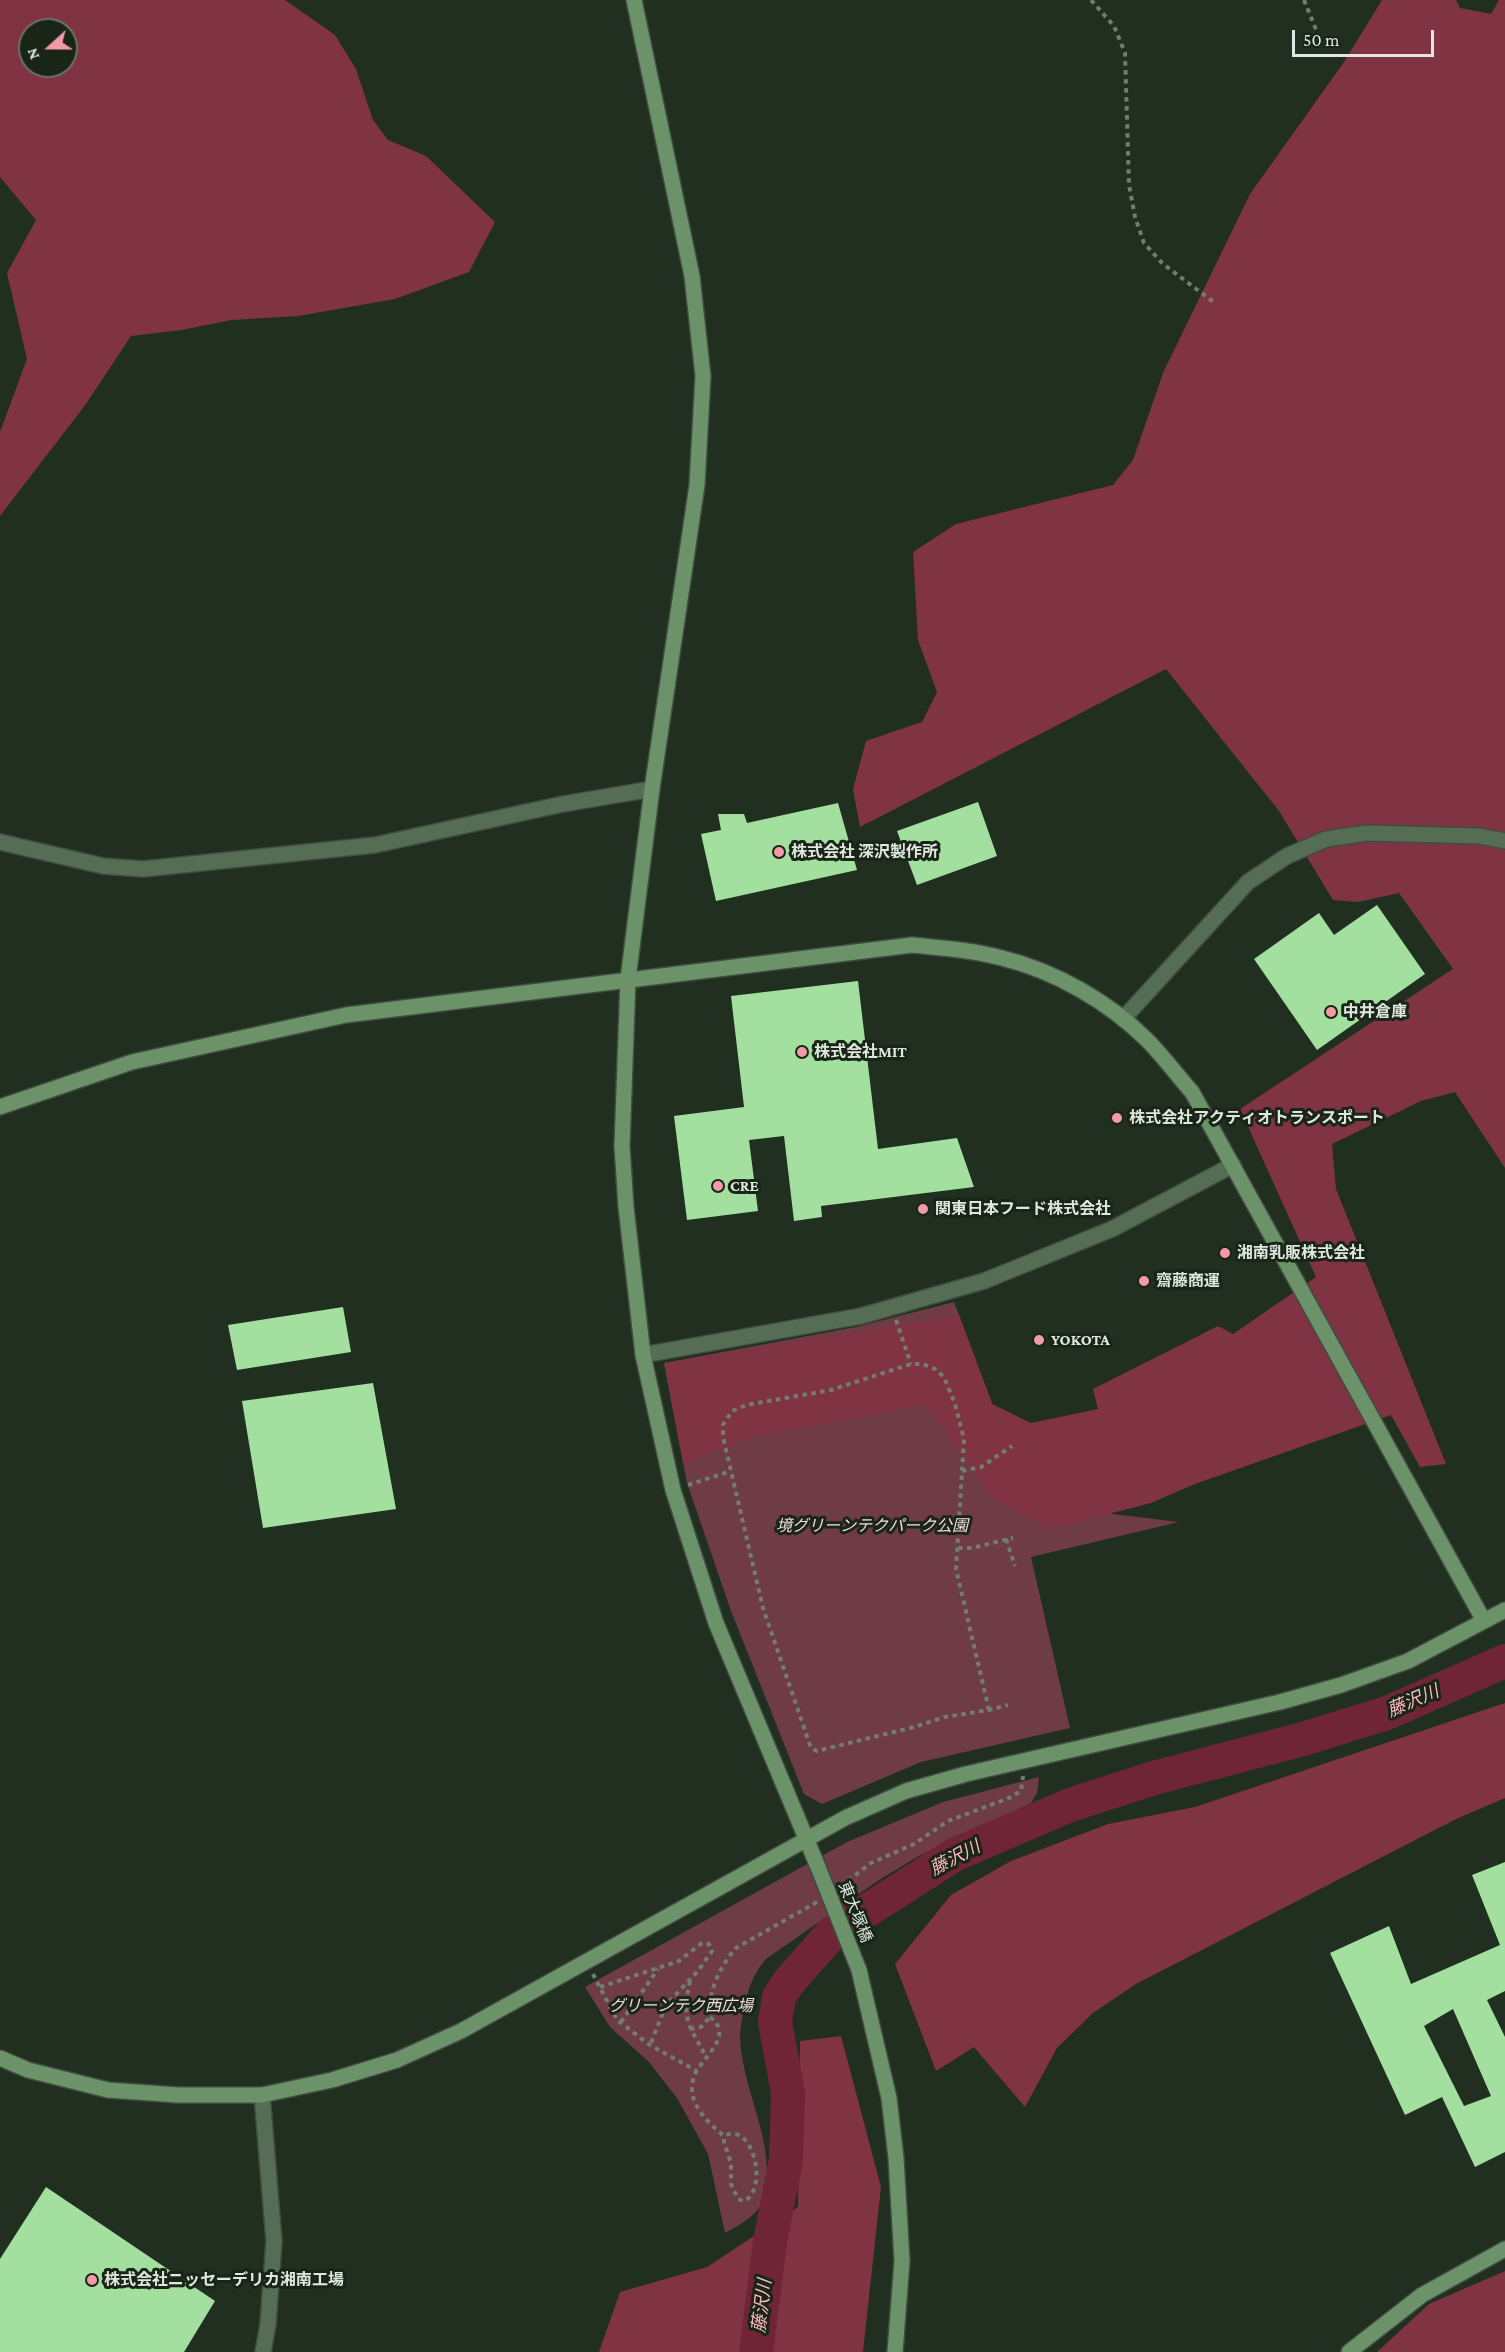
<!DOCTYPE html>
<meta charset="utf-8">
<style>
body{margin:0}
#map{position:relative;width:1505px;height:2352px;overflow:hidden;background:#212f20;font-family:"Crimson Pro",serif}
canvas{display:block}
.north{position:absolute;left:18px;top:18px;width:60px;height:60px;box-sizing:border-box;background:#182517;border:2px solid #687367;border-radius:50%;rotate:249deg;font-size:16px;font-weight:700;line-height:24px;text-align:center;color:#dfe8de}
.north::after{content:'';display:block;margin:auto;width:21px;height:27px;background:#f39aa7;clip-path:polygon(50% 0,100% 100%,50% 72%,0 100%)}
.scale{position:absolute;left:1292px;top:30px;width:142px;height:27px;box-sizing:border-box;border:3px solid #dfe8de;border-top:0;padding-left:8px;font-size:18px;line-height:21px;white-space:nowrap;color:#dfe8de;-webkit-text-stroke:4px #182517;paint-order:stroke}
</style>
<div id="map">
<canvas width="1505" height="2352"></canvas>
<div class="north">N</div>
<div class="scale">50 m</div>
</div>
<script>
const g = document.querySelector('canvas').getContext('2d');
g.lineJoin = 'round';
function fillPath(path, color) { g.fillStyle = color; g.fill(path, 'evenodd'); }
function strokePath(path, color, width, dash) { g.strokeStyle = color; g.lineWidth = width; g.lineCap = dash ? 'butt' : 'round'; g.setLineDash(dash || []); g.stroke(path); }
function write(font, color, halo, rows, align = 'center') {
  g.font = font + ' "Crimson Pro","Noto Sans JP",serif'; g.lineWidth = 6; g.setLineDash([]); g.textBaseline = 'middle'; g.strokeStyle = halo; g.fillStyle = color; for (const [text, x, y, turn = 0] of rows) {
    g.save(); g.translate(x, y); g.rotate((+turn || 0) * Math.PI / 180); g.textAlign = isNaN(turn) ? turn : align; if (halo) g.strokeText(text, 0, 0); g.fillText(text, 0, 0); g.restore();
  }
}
fillPath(new Path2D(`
 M 954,1302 L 1001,1427 L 1041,1493 L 1113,1514 L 1179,1522 L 1031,1557 L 1070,1728 L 921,1762 L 822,1804 L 804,1794 L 731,1611 L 687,1483 L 664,1363 L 856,1327 Z
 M 1039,1777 L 1037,1793 L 1031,1803 L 917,1857 L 879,1880 L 766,1959 C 753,1974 748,1989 744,2008 C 743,2017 740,2026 740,2035 C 741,2084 769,2129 767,2178 C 766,2186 765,2199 761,2205 C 753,2218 738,2226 725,2233 L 708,2154 L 677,2098 L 648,2061 L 610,2027 L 585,1987 L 847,1842 L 943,1802 Z`), '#6f3b44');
fillPath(new Path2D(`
 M 0,0 L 285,0 L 335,35 L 356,69 L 373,120 L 388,140 L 426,156 L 495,222 L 469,272 L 395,299 L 298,316 L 231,320 L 182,330 L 131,336 L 86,404 L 0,516 L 0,432 L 27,359 L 7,273 L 36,220 L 0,177 ZM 30,30 L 66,30 L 66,66 L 30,66 Z
 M 1382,0 L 1456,0 L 1460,8 L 1491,14 L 1499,0 L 1505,0 L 1505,1168 L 1455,1092 L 1421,1101 L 1332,1144 L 1336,1189 L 1446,1464 L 1420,1467 L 1391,1415 L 1195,1484 L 1151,1503 L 1049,1529 L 993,1498 L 925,1405 L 749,1438 L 683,1463 L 664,1363 L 959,1315 L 992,1404 L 1031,1423 L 1098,1409 L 1093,1389 L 1218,1326 L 1233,1334 L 1316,1277 L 1240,1109 L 1453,969 L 1399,893 L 1358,902 L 1333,900 L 1279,811 L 1166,669 L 860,827 L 853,789 L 866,741 L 922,722 L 937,692 L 918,640 L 913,552 L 956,524 L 1113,485 L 1133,460 L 1163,373 L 1250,194 L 1344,62 Z
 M 1505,1703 L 1505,1798 L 1456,1819 L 1136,1984 L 1093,2013 L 1057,2048 L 1025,2107 L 974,2047 L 936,2071 L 895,1964 L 951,1895 L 1011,1861 L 1108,1824 L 1195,1807 Z
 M 841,2036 L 881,2187 L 863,2352 L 599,2352 L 620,2292 L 707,2267 L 798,2207 L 800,2041 Z
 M 1505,2271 L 1505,2352 L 1377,2352 L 1429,2304 Z`), '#803343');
strokePath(new Path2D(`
 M 756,2352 L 770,2242 L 786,2160 L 788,2093 L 775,2022 L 779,1997 L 788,1983 L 832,1933 L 954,1855 L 1070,1805 L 1154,1778 L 1303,1739 L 1387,1713 L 1505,1661`), '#702536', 34);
fillPath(new Path2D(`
 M 978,802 L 997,856 L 917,885 L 897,831 Z
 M 838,803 L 857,870 L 716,901 L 701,834 L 721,830 L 718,814 L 744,814 L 747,823 Z
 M 1377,905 L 1425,974 L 1317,1050 L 1254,959 L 1319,913 L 1334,935 Z
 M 858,981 L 878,1149 L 957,1138 L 974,1187 L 821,1206 L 822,1217 L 794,1221 L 784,1136 L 749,1140 L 758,1211 L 687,1220 L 674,1116 L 744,1107 L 731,996 Z
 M 343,1307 L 351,1352 L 237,1370 L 228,1325 Z
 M 373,1383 L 396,1509 L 263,1528 L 242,1401 Z
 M 1505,1862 L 1505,1991 L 1487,2000 L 1505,2037 L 1505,2152 L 1475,2167 L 1442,2097 L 1405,2115 L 1330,1953 L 1389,1926 L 1411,1984 L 1500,1945 L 1472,1875 ZM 1453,2009 L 1491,2096 L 1464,2106 L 1424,2026 Z
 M 46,2187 L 215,2301 L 184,2352 L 0,2352 L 0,2259 Z`), '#a3e0a0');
const street = new Path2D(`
 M 0,842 L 103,866 L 143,869 L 375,845 L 563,804 L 652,789
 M 1123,1019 L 1248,882 L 1287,856 L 1326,839 L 1368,833 L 1479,836 L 1505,841
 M 643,1355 L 861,1316 L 984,1281 L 1112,1229 L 1233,1165
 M 262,2095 L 274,2241 L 268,2324 L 263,2352`);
const secondary = new Path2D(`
 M 634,0 L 692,276 L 703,376 L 697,485 L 652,789 L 628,979 L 622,1146 L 626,1207 L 643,1355 L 673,1490 L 716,1623 L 818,1867
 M 0,1107 L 132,1062 L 346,1015 L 912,945 C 942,948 972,950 1002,958 C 1055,971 1109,1002 1147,1040 C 1163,1056 1177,1075 1192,1092 L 1484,1621
 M 859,1970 L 889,2098 L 896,2158 L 902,2261 L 895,2352
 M 0,2058 L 28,2070 L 108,2090 L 178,2095 L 262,2095 L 332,2080 L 397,2060 L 461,2031 L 845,1818 L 906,1791 L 966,1774 L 1280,1702 L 1341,1685 L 1408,1661 L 1505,1610
 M 1349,2352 L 1422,2295 L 1505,2249`);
strokePath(street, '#3f4d3e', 18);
strokePath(secondary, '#3f4d3e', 18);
strokePath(new Path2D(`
 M 1091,0 L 1114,26 L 1125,53 L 1129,185 L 1135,217 L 1144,243 L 1163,264 L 1215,303
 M 1304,0 L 1317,32
 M 896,1320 L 911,1364
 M 962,1471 L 981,1467 L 1012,1446
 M 688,1485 L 731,1471
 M 1006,1539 L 1015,1566
 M 958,1548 L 972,1548 L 1013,1538
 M 989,1710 L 956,1569 L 964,1439 L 955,1404 L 944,1377 L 935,1369 L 923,1364 L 911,1364 L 831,1390 L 746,1405 L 732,1411 L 723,1425 L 723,1437 L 763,1608 L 811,1748 L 817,1751 L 914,1727 L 945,1717 L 989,1710 L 1008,1705
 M 841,1886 L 871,1863 L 914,1844 L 948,1821 L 1009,1798 L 1021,1791 L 1023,1776
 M 593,1974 L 617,2020 L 650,2045 L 697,2071
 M 690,1981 C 681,2021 689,2024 706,2057
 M 600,1987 L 679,1961 L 702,1943 L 709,1944 L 712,1951 L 698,1971 L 666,2005 L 650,2045
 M 710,2017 C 736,2037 700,2058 694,2077 C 685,2101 707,2122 724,2136 C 753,2120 769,2190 744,2201 L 738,2199 L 731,2184 L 731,2163 L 724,2142 L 724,2136
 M 621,2022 L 658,1969
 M 690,2029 L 701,2027 L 710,2017 C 707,1993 720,1966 736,1948 L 817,1902`), '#717d70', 4, [4.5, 4.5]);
strokePath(street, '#556d54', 15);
strokePath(secondary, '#6c926a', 15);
const secondaryBridge = new Path2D(`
 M 818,1867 L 859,1970`);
strokePath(secondaryBridge, '#3f4d3e', 18, []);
strokePath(secondaryBridge, '#6c926a', 15);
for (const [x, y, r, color] of [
 [779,852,6,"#f39aa7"],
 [1331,1012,6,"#f39aa7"],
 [802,1052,6,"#f39aa7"],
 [1117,1118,6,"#f39aa7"],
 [718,1186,6,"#f39aa7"],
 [923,1209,6,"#f39aa7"],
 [1225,1253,6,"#f39aa7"],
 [1144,1281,6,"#f39aa7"],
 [1039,1340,6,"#f39aa7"],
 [92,2280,6,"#f39aa7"]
]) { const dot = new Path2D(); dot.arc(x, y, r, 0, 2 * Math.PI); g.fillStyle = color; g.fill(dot); strokePath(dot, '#182517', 2); }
write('bold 16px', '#dfe8de', '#182517', [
 ["株式会社 深沢製作所",791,852],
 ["中井倉庫",1343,1012],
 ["株式会社MIT",814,1052],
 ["株式会社アクティオトランスポート",1129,1118],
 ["CRE",730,1186],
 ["関東日本フード株式会社",935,1209],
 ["湘南乳販株式会社",1237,1253],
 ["齋藤商運",1156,1281],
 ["YOKOTA",1051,1340],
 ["株式会社ニッセーデリカ湘南工場",104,2280]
], 'left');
write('italic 16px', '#f3dbdd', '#182517', [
 ["境グリーンテクパーク公園",872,1526],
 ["グリーンテク西広場",681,2006]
]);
write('16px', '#dfe8de', '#182517', [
 ["東大塚橋",855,1912,68]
]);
write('italic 18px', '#feb8c1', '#182517', [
 ["藤沢川",1413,1701,-23],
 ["藤沢川",955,1858,-28],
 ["藤沢川",762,2306,-83]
]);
</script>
